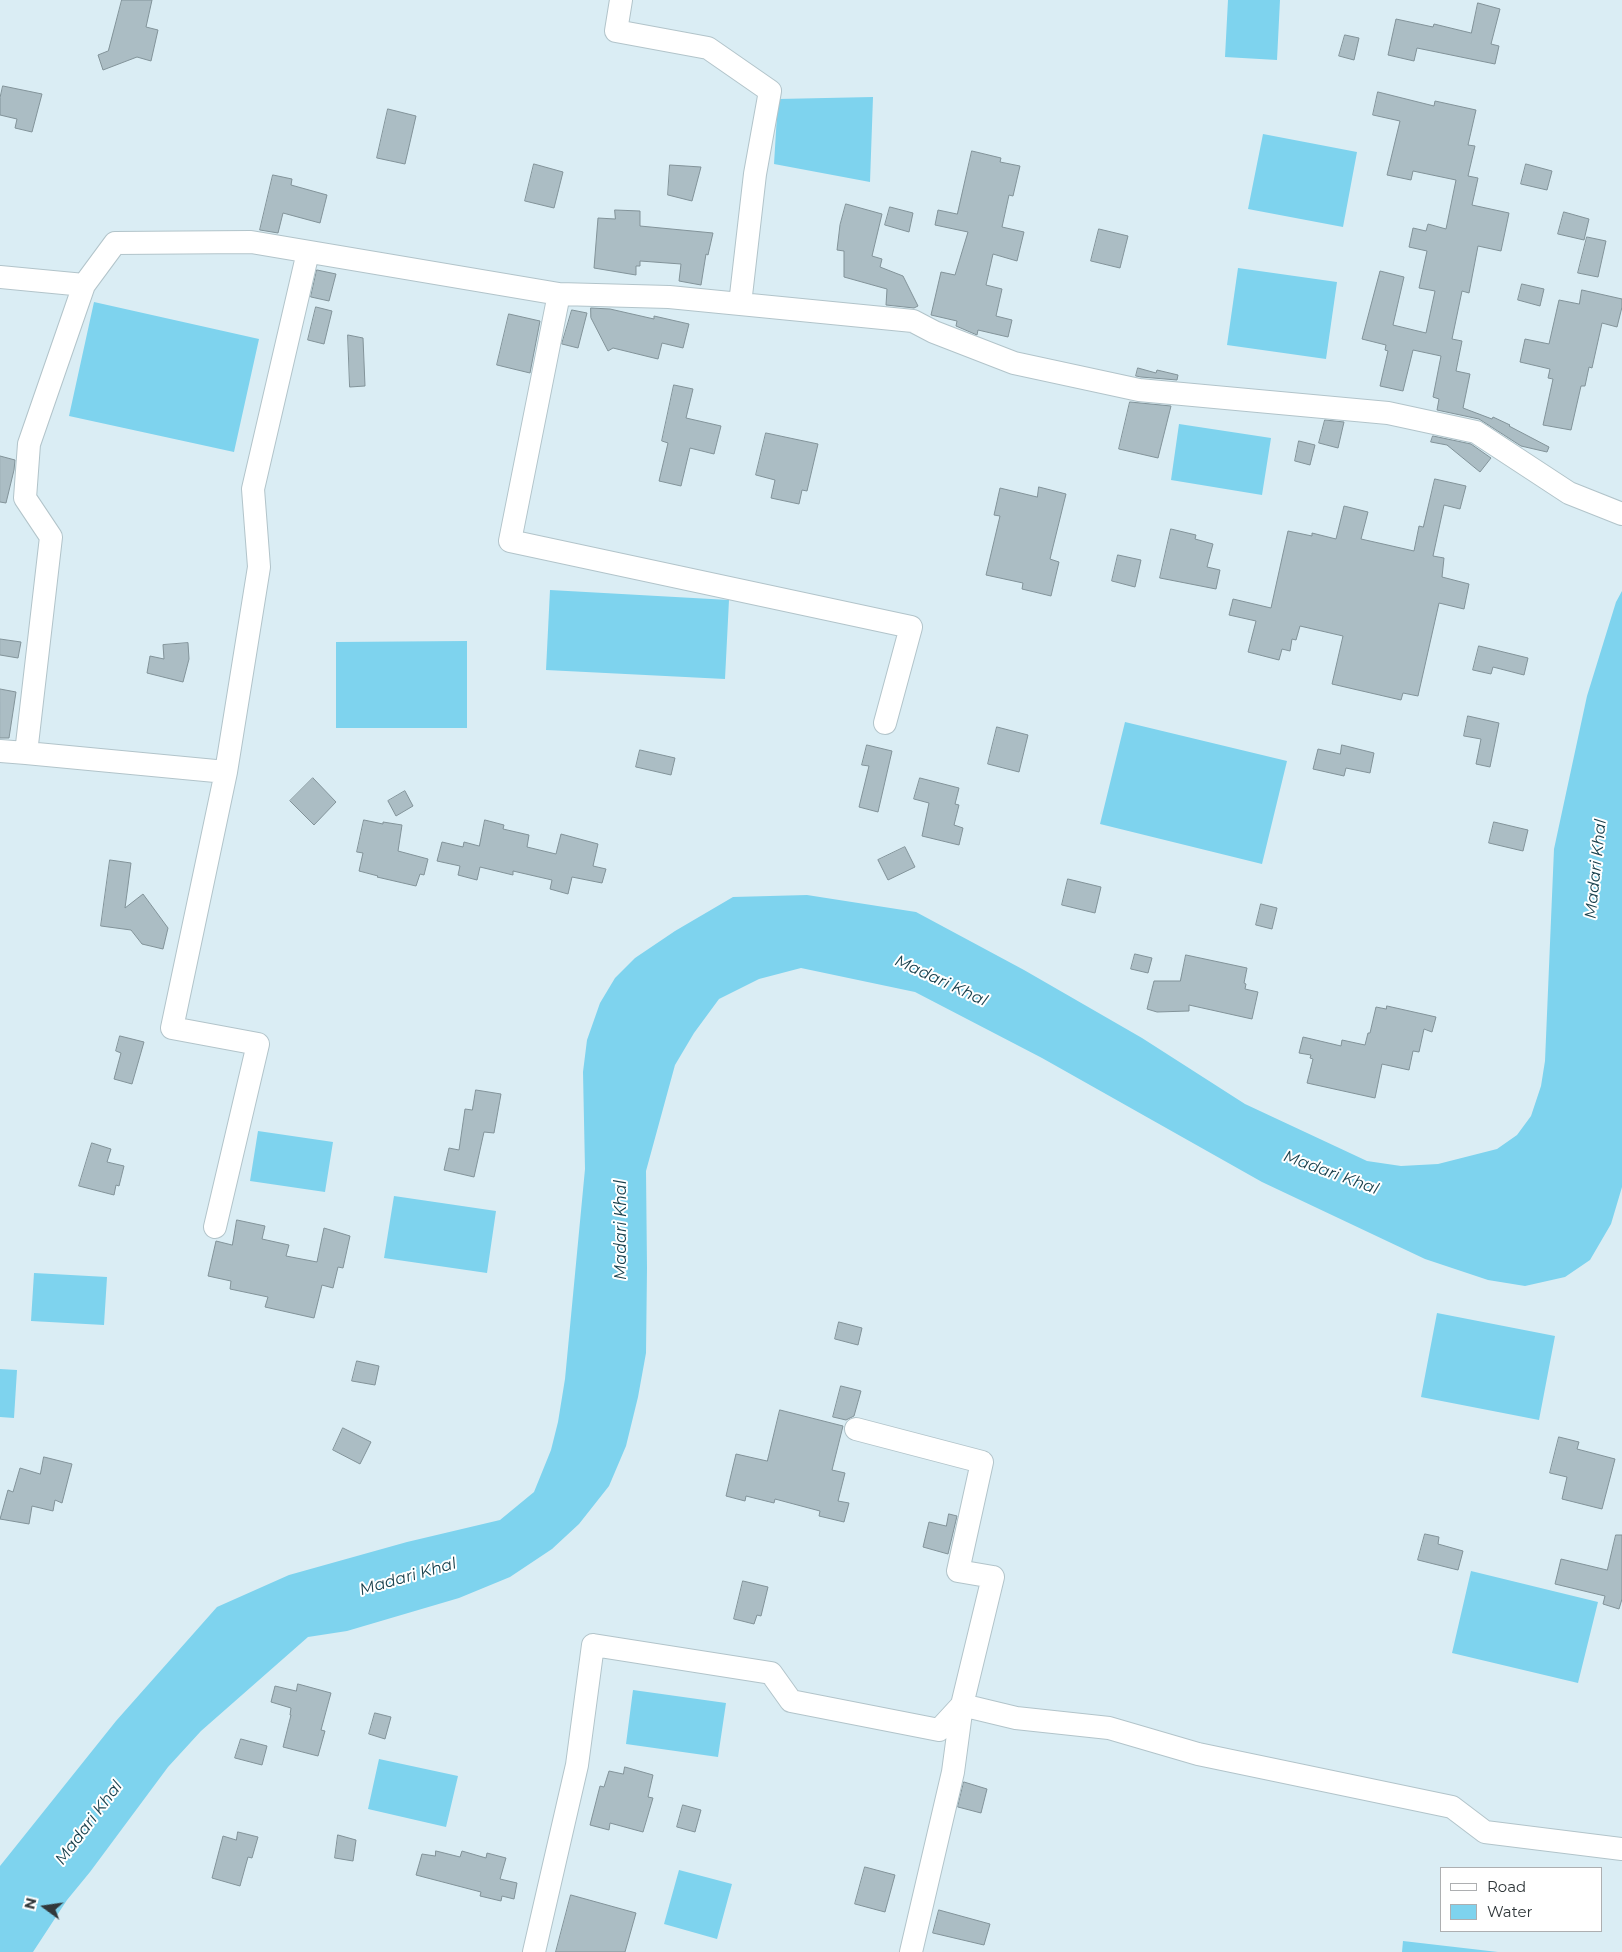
<!DOCTYPE html>
<style>
body{margin:0}
#map{position:relative;width:1622px;height:1952px;overflow:hidden;background:#daedf4;font-family:Montserrat,sans-serif}
canvas{display:block}
.legend{position:absolute;left:1440px;top:1867px;width:162px;height:65px;box-sizing:border-box;background:#fff;border:1px solid #adafb1;margin:0;padding:6px 9px;list-style:none;font-size:15px;color:#31383b}
.legend li{display:flex;align-items:center;gap:10px;height:25px}
.legend b{width:25px;border:1px solid #adafb1}
.north{position:absolute;left:20px;top:1882px;width:50px;height:50px;-webkit-text-stroke:4px #fff;paint-order:stroke;rotate:284deg;font-size:14px;font-weight:700;line-height:20px;text-align:center;color:#31383b}
.north::after{content:'';display:block;margin:auto;width:18px;height:22px;background:#31383b;clip-path:polygon(50% 0,100% 100%,50% 72%,0 100%)}
</style>
<div id="map">
<canvas width="1622" height="1952"></canvas>
<ul class="legend">
<li><b style="height:6px;background:#fff"></b>Road</li>
<li><b style="height:14px;background:#7ed3ee"></b>Water</li>
</ul>
<div class="north">N</div>
</div>
<script>
const g = document.querySelector('canvas').getContext('2d');
g.lineJoin = 'round';
function fillPath(path, color) { g.fillStyle = color; g.fill(path, 'evenodd'); }
function strokePath(path, color, width, dash) { g.strokeStyle = color; g.lineWidth = width; g.lineCap = dash ? 'butt' : 'round'; g.setLineDash(dash || []); g.stroke(path); }
function write(font, color, halo, rows, align = 'center') {
  g.font = font + ' Montserrat,sans-serif'; g.lineWidth = 4; g.setLineDash([]); g.textBaseline = 'middle'; g.strokeStyle = halo; g.fillStyle = color; for (const [text, x, y, turn = 0] of rows) {
    g.save(); g.translate(x, y); g.rotate((+turn || 0) * Math.PI / 180); g.textAlign = isNaN(turn) ? turn : align; if (halo) g.strokeText(text, 0, 0); g.fillText(text, 0, 0); g.restore();
  }
}
fillPath(new Path2D(`
 M 1228,0 L 1280,0 L 1277,60 L 1225,57 Z
 M 873,97 L 870,182 L 774,164 L 778,99 Z
 M 1263,134 L 1357,152 L 1343,227 L 1248,209 Z
 M 1238,268 L 1337,282 L 1326,359 L 1227,345 Z
 M 94,302 L 259,339 L 234,452 L 69,416 Z
 M 1179,424 L 1271,438 L 1262,495 L 1171,480 Z
 M 550,590 L 729,600 L 725,679 L 546,670 Z
 M 1622,591 L 1622,1187 L 1611,1224 L 1590,1260 L 1565,1277 L 1525,1286 L 1488,1280 L 1425,1259 L 1262,1182 L 1042,1058 L 915,992 L 801,968 L 759,979 L 719,999 L 694,1033 L 675,1065 L 646,1171 L 647,1268 L 646,1353 L 638,1397 L 626,1446 L 609,1486 L 579,1524 L 552,1549 L 510,1577 L 459,1598 L 347,1631 L 308,1637 L 201,1731 L 168,1767 L 90,1872 L 67,1900 L 33,1952 L 0,1952 L 0,1866 L 116,1721 L 217,1607 L 289,1575 L 407,1542 L 500,1520 L 534,1492 L 551,1450 L 558,1422 L 565,1379 L 585,1169 L 583,1072 L 587,1040 L 600,1003 L 615,978 L 635,958 L 675,931 L 733,897 L 807,895 L 916,912 L 1024,970 L 1142,1038 L 1245,1104 L 1367,1161 L 1401,1166 L 1438,1164 L 1497,1149 L 1517,1135 L 1531,1116 L 1541,1086 L 1545,1061 L 1554,849 L 1587,696 L 1616,602 Z
 M 467,641 L 467,728 L 336,728 L 336,642 Z
 M 1125,722 L 1287,761 L 1262,864 L 1100,824 Z
 M 258,1131 L 333,1142 L 325,1192 L 250,1181 Z
 M 394,1196 L 496,1211 L 487,1273 L 384,1258 Z
 M 34,1273 L 107,1277 L 104,1325 L 31,1321 Z
 M 1437,1313 L 1555,1336 L 1539,1420 L 1421,1397 Z
 M 0,1369 L 17,1370 L 14,1418 L 0,1417 Z
 M 1471,1571 L 1598,1602 L 1578,1683 L 1452,1653 Z
 M 633,1690 L 726,1703 L 718,1757 L 626,1744 Z
 M 379,1759 L 458,1776 L 446,1827 L 368,1809 Z
 M 679,1870 L 732,1884 L 717,1939 L 664,1924 Z
 M 1403,1941 L 1498,1952 L 1402,1952 Z`), '#7ed3ee');
const building = new Path2D(`
 M 122,0 L 152,0 L 146,27 L 158,30 L 151,61 L 137,57 L 103,70 L 98,55 L 108,51 Z
 M 1478,3 L 1500,9 L 1491,44 L 1499,46 L 1495,64 L 1417,48 L 1414,61 L 1388,55 L 1396,19 L 1433,27 L 1434,24 L 1471,33 Z
 M 1345,35 L 1359,38 L 1354,60 L 1339,56 Z
 M 3,86 L 42,94 L 32,132 L 15,128 L 17,119 L 0,115 L 0,98 Z
 M 1378,92 L 1434,106 L 1435,101 L 1476,110 L 1468,145 L 1475,146 L 1468,176 L 1478,178 L 1472,205 L 1509,213 L 1501,251 L 1478,246 L 1469,293 L 1462,291 L 1452,339 L 1462,341 L 1456,371 L 1470,374 L 1463,408 L 1492,419 L 1493,417 L 1510,425 L 1509,426 L 1549,447 L 1547,452 L 1521,446 L 1479,419 L 1437,410 L 1439,399 L 1433,397 L 1441,356 L 1413,350 L 1403,391 L 1380,386 L 1388,351 L 1385,350 L 1386,345 L 1362,339 L 1380,271 L 1404,277 L 1393,325 L 1426,333 L 1435,291 L 1419,288 L 1427,251 L 1409,247 L 1413,228 L 1426,231 L 1428,224 L 1446,229 L 1456,180 L 1413,171 L 1411,180 L 1387,175 L 1400,121 L 1373,115 Z
 M 388,109 L 416,116 L 405,164 L 377,158 Z
 M 972,151 L 1001,158 L 1000,162 L 1020,166 L 1013,196 L 1009,195 L 1002,227 L 1024,232 L 1017,261 L 993,254 L 986,285 L 1002,289 L 996,316 L 1012,320 L 1008,337 L 978,330 L 977,335 L 956,326 L 957,321 L 931,315 L 941,272 L 955,275 L 968,232 L 935,225 L 938,210 L 957,214 Z
 M 534,164 L 563,172 L 554,208 L 525,201 Z
 M 1526,164 L 1552,171 L 1547,190 L 1521,184 Z
 M 670,165 L 701,167 L 692,201 L 668,195 Z
 M 273,175 L 292,179 L 291,185 L 327,195 L 320,223 L 283,213 L 278,233 L 260,230 Z
 M 846,204 L 882,214 L 872,256 L 882,259 L 880,267 L 903,276 L 918,306 L 914,308 L 886,305 L 887,289 L 844,277 L 844,251 L 837,250 L 840,225 Z
 M 890,207 L 913,213 L 909,232 L 885,225 Z
 M 615,210 L 640,211 L 640,226 L 713,233 L 708,255 L 706,254 L 701,285 L 679,281 L 681,264 L 640,261 L 640,266 L 636,266 L 636,275 L 594,268 L 598,218 L 615,219 Z
 M 1564,212 L 1589,219 L 1584,240 L 1558,234 Z
 M 1099,229 L 1128,236 L 1120,268 L 1091,261 Z
 M 1587,237 L 1606,241 L 1598,277 L 1578,273 Z
 M 317,270 L 336,274 L 329,301 L 311,297 Z
 M 1522,284 L 1544,289 L 1540,306 L 1518,300 Z
 M 1582,290 L 1622,299 L 1622,307 L 1617,327 L 1602,323 L 1592,368 L 1589,367 L 1585,386 L 1581,386 L 1571,430 L 1543,425 L 1553,379 L 1548,378 L 1550,369 L 1520,362 L 1525,339 L 1549,344 L 1559,300 L 1579,304 Z
 M 316,307 L 332,311 L 324,344 L 308,340 Z
 M 591,308 L 610,309 L 654,319 L 654,316 L 689,324 L 683,348 L 662,343 L 658,359 L 613,348 L 608,351 L 591,318 Z
 M 572,310 L 587,313 L 578,348 L 562,344 Z
 M 509,314 L 540,321 L 530,373 L 497,365 Z
 M 348,335 L 363,338 L 365,386 L 350,387 Z
 M 1138,368 L 1156,373 L 1157,370 L 1178,375 L 1177,380 L 1141,377 L 1136,376 Z
 M 674,385 L 693,389 L 686,418 L 721,426 L 714,454 L 690,448 L 681,486 L 659,481 L 668,443 L 662,441 Z
 M 1130,402 L 1171,406 L 1158,458 L 1119,449 Z
 M 1325,420 L 1344,422 L 1338,448 L 1319,443 Z
 M 766,433 L 818,444 L 807,491 L 802,490 L 799,504 L 771,498 L 775,480 L 756,475 Z
 M 1433,436 L 1471,444 L 1491,458 L 1480,472 L 1447,445 L 1431,442 Z
 M 1299,441 L 1315,445 L 1310,465 L 1295,461 Z
 M 0,456 L 15,460 L 14,470 L 6,503 L 0,502 Z
 M 1435,479 L 1466,486 L 1460,509 L 1444,505 L 1433,556 L 1444,558 L 1442,577 L 1469,584 L 1464,609 L 1439,603 L 1418,696 L 1403,693 L 1401,700 L 1332,684 L 1343,636 L 1300,626 L 1296,640 L 1292,639 L 1290,651 L 1282,649 L 1279,660 L 1248,652 L 1256,621 L 1229,615 L 1233,599 L 1271,608 L 1288,531 L 1312,536 L 1312,533 L 1336,539 L 1344,506 L 1368,512 L 1361,539 L 1414,551 L 1419,526 L 1423,527 Z
 M 1039,487 L 1066,494 L 1050,559 L 1059,562 L 1051,596 L 1022,589 L 1023,583 L 986,575 L 1000,516 L 994,515 L 1000,488 L 1037,497 Z
 M 1171,529 L 1196,535 L 1195,539 L 1213,544 L 1207,567 L 1220,570 L 1216,589 L 1160,578 Z
 M 1118,555 L 1141,560 L 1135,587 L 1112,581 Z
 M 0,639 L 21,642 L 18,658 L 0,655 Z
 M 188,643 L 189,659 L 183,682 L 147,673 L 150,656 L 164,659 L 163,645 Z
 M 1479,646 L 1528,658 L 1524,675 L 1493,667 L 1491,674 L 1473,670 Z
 M 0,689 L 16,692 L 9,738 L 0,738 Z
 M 1468,716 L 1499,723 L 1490,767 L 1476,764 L 1481,739 L 1464,736 Z
 M 997,727 L 1028,735 L 1019,772 L 988,764 Z
 M 867,745 L 892,751 L 878,812 L 859,807 L 869,766 L 862,765 Z
 M 1342,745 L 1374,753 L 1370,773 L 1346,768 L 1344,776 L 1313,769 L 1318,749 L 1340,754 Z
 M 640,750 L 675,758 L 671,775 L 636,767 Z
 M 313,778 L 336,802 L 314,825 L 290,801 Z
 M 920,778 L 959,788 L 955,804 L 959,805 L 954,825 L 963,828 L 959,845 L 922,836 L 929,803 L 914,799 Z
 M 405,791 L 413,806 L 396,816 L 388,801 Z
 M 364,820 L 383,824 L 383,822 L 402,825 L 398,851 L 428,859 L 424,875 L 420,874 L 416,886 L 377,877 L 378,876 L 359,871 L 363,853 L 357,852 Z
 M 485,820 L 504,825 L 503,829 L 529,835 L 527,847 L 556,854 L 561,834 L 598,844 L 593,866 L 606,869 L 602,883 L 572,877 L 568,894 L 550,889 L 552,880 L 513,871 L 513,875 L 480,867 L 477,880 L 458,875 L 460,866 L 437,861 L 442,842 L 463,847 L 464,842 L 479,846 Z
 M 1494,822 L 1528,830 L 1523,851 L 1489,843 Z
 M 905,847 L 915,867 L 888,880 L 878,860 Z
 M 110,860 L 131,863 L 125,908 L 143,894 L 168,928 L 163,949 L 142,944 L 131,930 L 101,926 Z
 M 1068,879 L 1101,887 L 1095,913 L 1062,905 Z
 M 1261,904 L 1277,908 L 1272,929 L 1256,925 Z
 M 1135,954 L 1152,958 L 1148,973 L 1131,969 Z
 M 1186,955 L 1247,968 L 1244,983 L 1246,984 L 1245,989 L 1258,992 L 1252,1019 L 1189,1005 L 1189,1011 L 1157,1012 L 1147,1009 L 1154,981 L 1180,981 Z
 M 1387,1006 L 1436,1017 L 1432,1032 L 1424,1029 L 1419,1052 L 1413,1051 L 1409,1070 L 1382,1064 L 1375,1098 L 1307,1083 L 1313,1059 L 1310,1058 L 1311,1055 L 1299,1053 L 1303,1037 L 1341,1046 L 1342,1040 L 1365,1045 L 1368,1033 L 1370,1033 L 1376,1007 L 1386,1009 Z
 M 120,1036 L 144,1042 L 132,1084 L 114,1079 L 121,1053 L 116,1051 Z
 M 476,1090 L 501,1094 L 494,1133 L 484,1132 L 474,1177 L 444,1170 L 449,1148 L 459,1150 L 465,1109 L 472,1110 Z
 M 92,1143 L 111,1149 L 107,1162 L 124,1166 L 119,1186 L 116,1185 L 114,1195 L 79,1186 Z
 M 237,1220 L 265,1226 L 262,1239 L 289,1245 L 286,1256 L 317,1262 L 324,1228 L 350,1236 L 343,1268 L 338,1267 L 333,1288 L 322,1285 L 314,1318 L 265,1307 L 268,1297 L 230,1289 L 231,1281 L 208,1276 L 216,1241 L 232,1245 Z
 M 839,1322 L 862,1328 L 858,1345 L 835,1339 Z
 M 357,1361 L 379,1366 L 375,1385 L 352,1381 Z
 M 841,1386 L 861,1391 L 854,1416 L 846,1420 L 833,1417 Z
 M 780,1410 L 843,1426 L 832,1470 L 845,1473 L 838,1501 L 849,1503 L 844,1522 L 819,1516 L 820,1511 L 775,1499 L 774,1503 L 746,1496 L 745,1501 L 726,1496 L 736,1454 L 767,1461 Z
 M 343,1428 L 371,1442 L 360,1464 L 333,1450 Z
 M 1559,1437 L 1579,1442 L 1577,1449 L 1615,1459 L 1602,1509 L 1562,1499 L 1567,1477 L 1550,1473 Z
 M 44,1457 L 72,1464 L 62,1503 L 55,1500 L 53,1511 L 32,1506 L 29,1524 L 0,1519 L 8,1490 L 13,1492 L 20,1468 L 40,1474 Z
 M 949,1514 L 957,1516 L 948,1554 L 923,1547 L 929,1522 L 946,1526 Z
 M 1425,1534 L 1439,1537 L 1438,1544 L 1463,1551 L 1458,1570 L 1418,1560 Z
 M 1616,1535 L 1622,1535 L 1622,1599 L 1619,1609 L 1603,1604 L 1605,1596 L 1555,1584 L 1561,1559 L 1607,1570 Z
 M 743,1581 L 768,1587 L 761,1616 L 757,1615 L 754,1624 L 734,1619 Z
 M 298,1684 L 331,1693 L 321,1730 L 325,1731 L 318,1756 L 283,1747 L 291,1715 L 290,1715 L 291,1708 L 271,1702 L 275,1686 L 296,1691 Z
 M 375,1713 L 391,1717 L 385,1739 L 369,1734 Z
 M 241,1739 L 267,1746 L 262,1765 L 235,1758 Z
 M 625,1767 L 653,1775 L 648,1797 L 653,1798 L 643,1832 L 610,1823 L 609,1830 L 590,1825 L 600,1786 L 604,1787 L 609,1771 L 623,1774 Z
 M 964,1782 L 987,1789 L 981,1813 L 958,1807 Z
 M 683,1805 L 701,1810 L 695,1832 L 677,1827 Z
 M 238,1832 L 258,1837 L 252,1858 L 248,1857 L 240,1886 L 212,1878 L 223,1836 L 236,1840 Z
 M 338,1835 L 356,1840 L 353,1861 L 335,1858 Z
 M 436,1851 L 460,1857 L 462,1851 L 486,1858 L 487,1853 L 506,1858 L 500,1879 L 517,1883 L 514,1899 L 502,1896 L 501,1901 L 480,1896 L 481,1892 L 416,1875 L 422,1854 L 435,1856 Z
 M 865,1867 L 895,1875 L 885,1912 L 855,1904 Z
 M 571,1895 L 636,1913 L 625,1952 L 556,1952 Z
 M 939,1910 L 990,1924 L 984,1945 L 933,1933 Z`);
fillPath(building, '#abbdc4');
strokePath(building, '#829399', 1);
const minor = new Path2D(`
 M 621,0 L 616,31 L 708,48 L 770,91 L 755,174 L 740,304
 M 0,277 L 84,285 L 115,243 L 251,242 L 559,294 L 669,297 L 913,321 L 934,332 L 1014,363 L 1139,390 L 1388,413 L 1476,432 L 1569,493 L 1622,514
 M 559,294 L 510,541 L 911,627 L 885,723
 M 0,751 L 26,753 L 51,537 L 25,498 L 29,444 L 84,285
 M 26,753 L 226,772 L 172,1028 L 258,1044 L 215,1227
 M 226,772 L 259,567 L 253,489 L 308,252
 M 534,1952 L 577,1765 L 593,1645 L 771,1673 L 791,1701 L 939,1730 L 962,1705 L 993,1577 L 958,1571 L 982,1462 L 856,1429
 M 911,1952 L 953,1772 L 962,1705 L 1016,1718 L 1109,1728 L 1198,1754 L 1452,1807 L 1485,1832 L 1622,1849`);
strokePath(minor, '#b2c4ca', 24);
strokePath(minor, '#fff', 22);
write('italic 16px', '#1a414d', '#fff', [
 ["Madari Khal",1596,869,-84],
 ["Madari Khal",941,981,25],
 ["Madari Khal",1331,1173,20],
 ["Madari Khal",621,1230,-90],
 ["Madari Khal",408,1577,-16],
 ["Madari Khal",89,1823,-53]
]);
</script>
